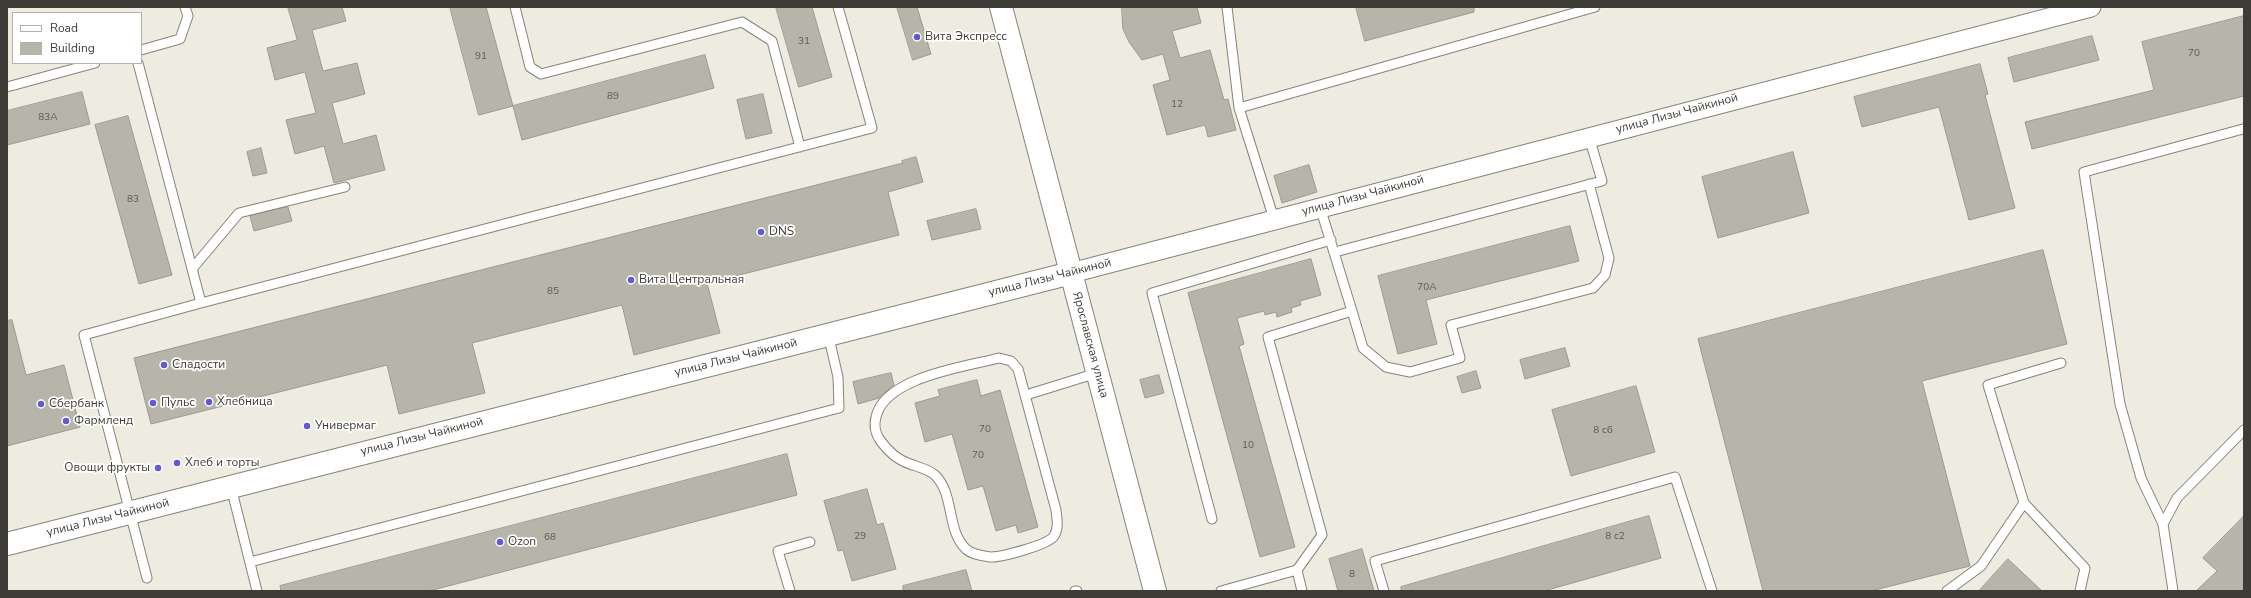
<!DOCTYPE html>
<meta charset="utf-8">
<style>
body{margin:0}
#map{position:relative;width:2251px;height:598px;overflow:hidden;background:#eeece0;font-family:"Nunito Sans",sans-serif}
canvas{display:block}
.frame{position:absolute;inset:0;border:8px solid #3d3c37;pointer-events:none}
.legend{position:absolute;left:12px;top:12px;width:130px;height:52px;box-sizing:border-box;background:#fff;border:1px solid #b1b1af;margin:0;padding:5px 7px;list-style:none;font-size:12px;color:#3d3c37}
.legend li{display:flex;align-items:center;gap:8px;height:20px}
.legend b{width:20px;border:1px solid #b1b1af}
</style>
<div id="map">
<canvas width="2251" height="598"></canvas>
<div class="frame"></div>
<ul class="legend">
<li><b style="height:5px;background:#fff"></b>Road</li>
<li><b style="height:11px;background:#b7b5aa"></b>Building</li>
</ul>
</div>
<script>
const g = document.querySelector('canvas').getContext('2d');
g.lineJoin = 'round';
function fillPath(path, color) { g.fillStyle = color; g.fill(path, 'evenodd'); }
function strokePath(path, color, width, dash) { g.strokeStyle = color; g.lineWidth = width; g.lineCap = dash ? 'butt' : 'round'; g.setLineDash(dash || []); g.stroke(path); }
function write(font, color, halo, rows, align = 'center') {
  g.font = font + ' "Nunito Sans",sans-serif'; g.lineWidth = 3.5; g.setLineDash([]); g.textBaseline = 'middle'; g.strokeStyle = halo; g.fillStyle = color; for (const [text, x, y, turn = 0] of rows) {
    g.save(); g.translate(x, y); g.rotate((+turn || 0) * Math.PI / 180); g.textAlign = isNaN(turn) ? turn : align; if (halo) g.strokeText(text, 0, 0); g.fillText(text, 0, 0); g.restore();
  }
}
const building = new Path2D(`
 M 288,7 L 342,7 L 346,21 L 312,30 L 323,71 L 357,63 L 365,94 L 332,103 L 343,144 L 376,135 L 385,170 L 334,183 L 324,146 L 295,154 L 286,120 L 316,113 L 305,72 L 275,80 L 267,48 L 297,40 Z
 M 450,7 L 486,7 L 513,106 L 479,115 Z
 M 776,7 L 812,7 L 832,77 L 799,87 Z
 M 897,7 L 917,7 L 931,54 L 913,60 Z
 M 1122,7 L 1197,7 L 1201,23 L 1172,31 L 1180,58 L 1210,50 L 1224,100 L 1228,99 L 1236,130 L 1208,137 L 1205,125 L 1167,135 L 1153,85 L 1170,80 L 1163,54 L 1142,60 L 1129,42 L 1123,29 Z
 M 1356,7 L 1474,7 L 1474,12 L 1365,41 Z
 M 2244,16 L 2244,96 L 2032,149 L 2025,122 L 2154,90 L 2142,42 Z
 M 2092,36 L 2099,60 L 2014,82 L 2008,58 Z
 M 705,55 L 714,88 L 522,140 L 513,106 Z
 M 1980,64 L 1988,94 L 1985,95 L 2015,208 L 1969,220 L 1939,107 L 1862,127 L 1854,97 Z
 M 82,92 L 90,124 L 7,145 L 7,111 Z
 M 763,94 L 772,133 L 746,139 L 737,100 Z
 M 128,116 L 172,275 L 139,284 L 95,125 Z
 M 261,148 L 267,173 L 253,176 L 247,152 Z
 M 1793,152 L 1809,213 L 1718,238 L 1702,177 Z
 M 916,157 L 923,182 L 888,192 L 899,235 L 707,283 L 720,333 L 634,355 L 622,305 L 472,343 L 485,393 L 399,414 L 387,365 L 151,424 L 134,358 L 903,163 L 902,161 Z
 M 1309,165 L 1317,192 L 1282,203 L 1274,176 Z
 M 288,207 L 292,221 L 254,231 L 250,216 Z
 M 976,209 L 981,229 L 932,240 L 927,221 Z
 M 1570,226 L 1579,261 L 1426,300 L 1437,344 L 1398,354 L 1378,276 Z
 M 2043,250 L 2067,344 L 1922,381 L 1970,566 L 1871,591 L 1763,591 L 1698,339 Z
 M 1311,259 L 1321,295 L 1300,301 L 1301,305 L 1291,308 L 1292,312 L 1277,317 L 1276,312 L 1265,315 L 1264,311 L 1237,318 L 1244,344 L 1239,346 L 1295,547 L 1260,557 L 1188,293 Z
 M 12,320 L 26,375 L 64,365 L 80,427 L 7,446 L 7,321 Z
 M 1565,348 L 1570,366 L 1525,379 L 1520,360 Z
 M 1476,371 L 1481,388 L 1462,393 L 1457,377 Z
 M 891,373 L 894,385 L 879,398 L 858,404 L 853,382 Z
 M 1159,375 L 1164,393 L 1145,398 L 1140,380 Z
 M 977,380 L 981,396 L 1000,390 L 1038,527 L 1018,533 L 1016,525 L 996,531 L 983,486 L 968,490 L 952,434 L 925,442 L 915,403 L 940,396 L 938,390 Z
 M 1636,386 L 1655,452 L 1571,476 L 1552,410 Z
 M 787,454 L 797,495 L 429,591 L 281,591 L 280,586 Z
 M 867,489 L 877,525 L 883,523 L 896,569 L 852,581 L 843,550 L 838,551 L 824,501 Z
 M 1649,516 L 1661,558 L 1544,591 L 1401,591 L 1401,587 Z
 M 2244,516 L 2244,591 L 2196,591 L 2217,571 L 2203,558 Z
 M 1362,549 L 1374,591 L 1338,591 L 1329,559 Z
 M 2008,559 L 2042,591 L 1979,591 Z
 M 966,570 L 972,591 L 903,591 L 903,586 Z`);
fillPath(building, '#b7b5aa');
strokePath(building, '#9c9a8f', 1);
const service = new Path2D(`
 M 515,7 L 530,67 L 541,74 L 742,22 L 772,41 L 800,147
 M 1227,7 L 1239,108 L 1274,219
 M 141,50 L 180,39 L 188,16 L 185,7
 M 138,63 L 201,303 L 84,335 L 147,578
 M 7,87 L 95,63
 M 1239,108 L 1595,7
 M 1335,252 L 1602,181 L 1589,137
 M 192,269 L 239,213 L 345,187
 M 201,303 L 872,128 L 838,7
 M 1352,311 L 1363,348 L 1386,367 L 1410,372 L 1460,358 L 1451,325 L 1593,288 L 1605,275 L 1609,258 L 1589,184
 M 999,358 L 1011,361 L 1018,369 L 1056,510 C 1057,519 1059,528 1054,536 C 1048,545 1002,557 991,557 C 984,556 972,555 966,549 C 946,530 955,495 935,475 C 928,469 918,467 910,464 C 898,460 887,450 880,440 C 875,433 874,424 876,417 C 885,377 965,367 999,358 Z
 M 1026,395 L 1097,373
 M 231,487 L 257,591
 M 2024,503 L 1988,385 L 2061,363
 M 1212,519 L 1152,293 L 1331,240
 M 2163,524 L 2141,478 L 2120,404 L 2084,172 L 2243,129
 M 250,562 L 839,408 L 838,377 L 828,334
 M 1297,570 L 1302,591
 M 790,591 L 778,551 L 810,542
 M 1075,591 L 1077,591
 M 1221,591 L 1297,570 L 1322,535 L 1268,337 L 1352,311 L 1320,207
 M 1384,591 L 1375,561 L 1675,477 L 1712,591
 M 1947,591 L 1981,566 L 2024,503 L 2085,568 L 2080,591
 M 2173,591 L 2163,524 L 2177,498 L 2244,430`);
const minor = new Path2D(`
 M 1071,273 L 2091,7`);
const secondary = new Path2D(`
 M 1001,7 L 1155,591
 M 7,544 L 1071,273`);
strokePath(service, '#868378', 11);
strokePath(minor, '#868378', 21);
strokePath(secondary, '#868378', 24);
strokePath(service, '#fff', 9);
strokePath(minor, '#fff', 19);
strokePath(secondary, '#fff', 22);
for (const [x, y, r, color] of [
 [917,37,4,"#6359d2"],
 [761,232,4,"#6359d2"],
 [631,280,4,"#6359d2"],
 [164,365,4,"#6359d2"],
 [209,402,4,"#6359d2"],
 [153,403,4,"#6359d2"],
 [41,404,4,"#6359d2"],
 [66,421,4,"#6359d2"],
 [307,426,4,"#6359d2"],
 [177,463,4,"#6359d2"],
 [158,468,4,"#6359d2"],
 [500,542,4,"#6359d2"]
]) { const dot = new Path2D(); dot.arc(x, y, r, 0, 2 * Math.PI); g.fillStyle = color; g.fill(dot); strokePath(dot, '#fff', 1.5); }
write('10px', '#5c5a54', null, [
 ["31",804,42],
 ["70",2194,54],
 ["91",481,57],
 ["89",613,97],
 ["12",1177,105],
 ["83А",48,118],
 ["83",133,200],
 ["70А",1427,288],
 ["85",553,292],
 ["70",985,430],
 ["8 с6",1603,431],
 ["10",1248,446],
 ["70",978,456],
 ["29",860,537],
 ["8 с2",1615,537],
 ["68",550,538],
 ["8",1352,575]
]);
write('12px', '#3d3c37', '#fff', [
 ["Вита Экспресс",925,37],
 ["DNS",769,232],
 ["Вита Центральная",639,280],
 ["Сладости",172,365],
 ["Хлебница",217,402],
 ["Пульс",161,403],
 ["Сбербанк",49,404],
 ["Фармленд",74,421],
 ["Универмаг",315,426],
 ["Хлеб и торты",185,463],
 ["Овощи фрукты",150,468,"right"],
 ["Ozon",508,542]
], 'left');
write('12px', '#3d3c37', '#fff', [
 ["улица Лизы Чайкиной",1677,114,-15],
 ["улица Лизы Чайкиной",1363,196,-15],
 ["улица Лизы Чайкиной",1050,278,-14],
 ["Ярославская улица",1090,345,75],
 ["улица Лизы Чайкиной",736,358,-14],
 ["улица Лизы Чайкиной",422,437,-14],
 ["улица Лизы Чайкиной",108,518,-14]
]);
</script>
